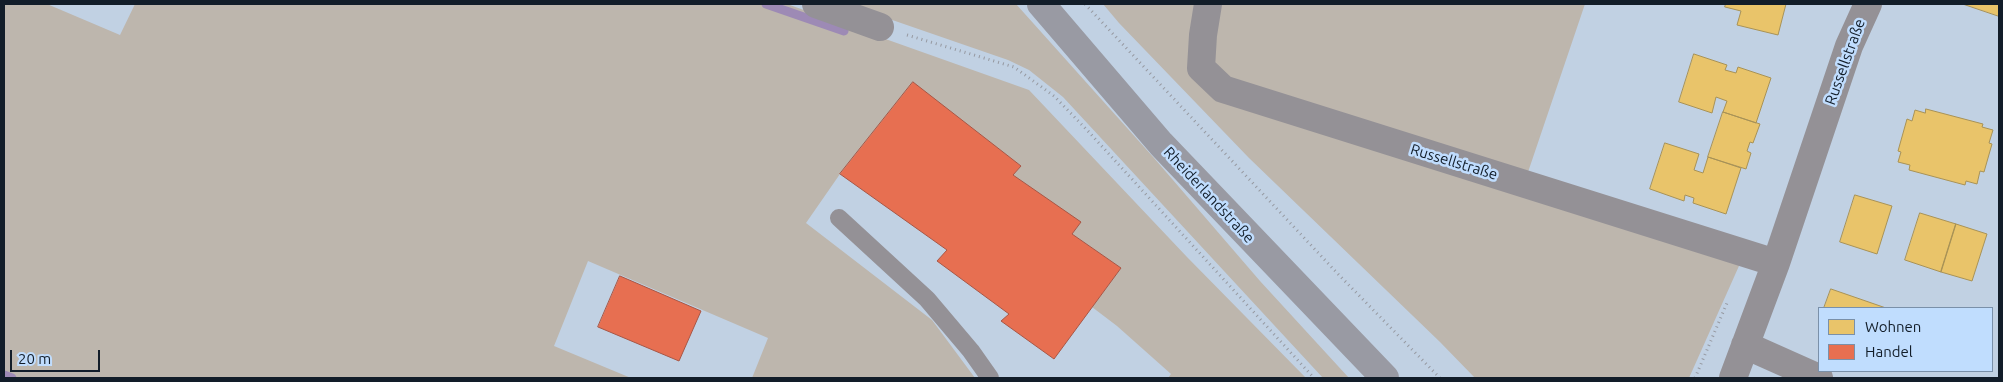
<!DOCTYPE html>
<meta charset="utf-8">
<style>
body{margin:0}
#map{position:relative;width:2003px;height:382px;overflow:hidden;background:#c1d1e3;font-family:Ubuntu,sans-serif}
canvas{display:block}
.frame{position:absolute;inset:0;border:5px solid #121d29;pointer-events:none}
.legend{position:absolute;left:1818px;top:307px;width:175px;height:65px;box-sizing:border-box;background:#c0ddfe;border:1px solid #7a90a9;margin:0;padding:6px 9px;list-style:none;font-size:15px;color:#121d29}
.legend li{display:flex;align-items:center;gap:10px;height:25px}
.legend b{width:25px;border:1px solid #7a90a9}
.scale{position:absolute;left:10px;top:350px;width:90px;height:22px;box-sizing:border-box;border:2px solid #121d29;border-top:0;padding-left:6px;font-size:15px;line-height:18px;white-space:nowrap;color:#121d29;-webkit-text-stroke:4px #c0ddfe;paint-order:stroke}
</style>
<div id="map">
<canvas width="2003" height="382"></canvas>
<div class="frame"></div>
<ul class="legend">
<li><b style="height:14px;background:#e9c46a"></b>Wohnen</li>
<li><b style="height:14px;background:#e76f51"></b>Handel</li>
</ul>
<div class="scale">20 m</div>
</div>
<script>
const g = document.querySelector('canvas').getContext('2d');
g.lineJoin = 'round';
function fillPath(path, color) { g.fillStyle = color; g.fill(path, 'evenodd'); }
function strokePath(path, color, width, dash) { g.strokeStyle = color; g.lineWidth = width; g.lineCap = dash ? 'butt' : 'round'; g.setLineDash(dash || []); g.stroke(path); }
function write(font, color, halo, rows, align = 'center') {
  g.font = font + ' Ubuntu,sans-serif'; g.lineWidth = 5; g.setLineDash([]); g.textBaseline = 'middle'; g.strokeStyle = halo; g.fillStyle = color; for (const [text, x, y, turn = 0] of rows) {
    g.save(); g.translate(x, y); g.rotate((+turn || 0) * Math.PI / 180); g.textAlign = isNaN(turn) ? turn : align; if (halo) g.strokeText(text, 0, 0); g.fillText(text, 0, 0); g.restore();
  }
}
fillPath(new Path2D(`
 M 4,4 L 47,4 L 120,35 L 135,4 L 787,4 L 1029,90 L 1187,257 L 1306,378 L 1168,378 L 1171,374 L 1117,326 L 1092,307 L 1121,268 L 1072,234 L 1080,223 L 1013,175 L 1021,166 L 913,83 L 840,174 L 806,223 L 932,320 L 975,378 L 752,378 L 768,338 L 588,261 L 554,346 L 631,378 L 4,378 Z
 M 846,4 L 1016,4 L 1154,158 L 1260,281 L 1349,378 L 1323,378 L 1063,97 L 1029,70 L 1008,60 Z
 M 1103,4 L 1585,4 L 1526,178 L 1747,248 L 1689,378 L 1475,378 L 1440,342 L 1249,158 L 1119,23 Z`), '#bdb6ad');
const homes = new Path2D(`
 M 1726,4 L 1786,4 L 1778,35 L 1737,25 L 1741,11 L 1725,7 Z
 M 1963,4 L 1999,4 L 1999,16 Z
 M 1694,54 L 1727,65 L 1725,70 L 1736,73 L 1738,67 L 1771,78 L 1756,123 L 1723,112 L 1727,101 L 1716,97 L 1712,113 L 1679,102 Z
 M 1926,109 L 1983,124 L 1982,127 L 1993,130 L 1989,143 L 1992,144 L 1984,172 L 1980,171 L 1977,184 L 1966,181 L 1965,185 L 1909,170 L 1910,165 L 1898,162 L 1901,152 L 1898,151 L 1907,119 L 1912,121 L 1915,110 L 1925,113 Z
 M 1723,112 L 1760,124 L 1753,143 L 1750,142 L 1747,151 L 1751,153 L 1746,169 L 1708,157 Z
 M 1665,143 L 1699,154 L 1694,170 L 1703,173 L 1708,157 L 1741,168 L 1726,214 L 1693,203 L 1694,198 L 1685,195 L 1684,201 L 1650,189 Z
 M 1855,195 L 1892,206 L 1877,254 L 1840,242 Z
 M 1920,213 L 1956,224 L 1941,272 L 1905,260 Z
 M 1956,224 L 1987,234 L 1972,281 L 1941,272 Z
 M 1831,289 L 1886,308 L 1824,308 Z`);
fillPath(homes, '#e9c46a');
strokePath(homes, '#a89256', 1);
const shops = new Path2D(`
 M 913,82 L 1021,166 L 1013,175 L 1081,222 L 1072,234 L 1121,268 L 1054,359 L 1001,321 L 1009,314 L 937,261 L 947,250 L 840,174 Z
 M 620,276 L 701,311 L 679,361 L 598,327 Z`);
fillPath(shops, '#e76f51');
strokePath(shops, '#a75645', 1);
strokePath(new Path2D(`
 M 766,4 L 844,31
 M 4,375 L 12,378`), '#9d8ab5', 9);
strokePath(new Path2D(`
 M 1085,4 L 1338,274 L 1440,378
 M 907,35 L 1014,67 L 1054,96 L 1087,130 L 1314,378
 M 1695,378 L 1727,303`), '#9699a1', 3, [1, 4]);
strokePath(new Path2D(`
 M 839,218 L 927,299 L 971,351 L 990,378`), '#949196', 18);
strokePath(new Path2D(`
 M 816,4 L 880,27
 M 1208,4 L 1203,35 L 1201,68 L 1223,89 L 1776,263
 M 1745,345 L 1819,378
 M 1733,378 L 1776,263 L 1849,46 L 1868,4`), '#949196', 28);
strokePath(new Path2D(`
 M 1041,4 L 1161,144 L 1385,378`), '#999aa3', 28);
write('15px', '#121d29', '#c0ddfe', [
 ["Russellstraße",1845,62,-70],
 ["Russellstraße",1454,162,17],
 ["Rheiderlandstraße",1209,195,47]
]);
</script>
